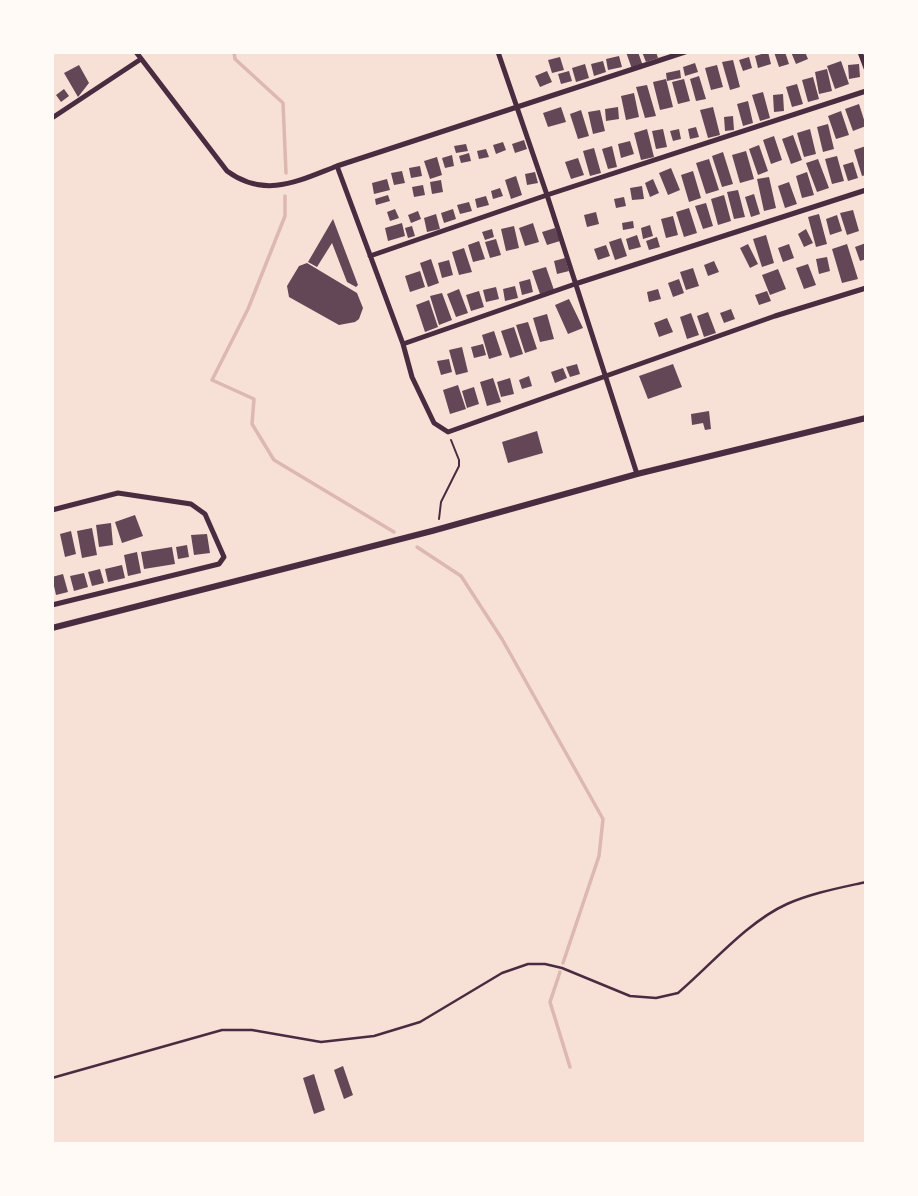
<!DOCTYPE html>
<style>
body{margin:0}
#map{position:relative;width:918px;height:1196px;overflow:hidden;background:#f7e1d7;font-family:Arial,sans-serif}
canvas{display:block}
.frame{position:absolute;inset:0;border:54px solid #fffaf5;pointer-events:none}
</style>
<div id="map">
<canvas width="918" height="1196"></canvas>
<div class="frame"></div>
</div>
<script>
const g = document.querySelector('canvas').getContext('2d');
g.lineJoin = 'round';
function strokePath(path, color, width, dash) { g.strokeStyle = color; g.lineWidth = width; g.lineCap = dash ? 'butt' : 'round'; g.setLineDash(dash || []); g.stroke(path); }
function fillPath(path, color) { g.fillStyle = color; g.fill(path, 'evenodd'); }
strokePath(new Path2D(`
 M 234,52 L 235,59 L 283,103 L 286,173
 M 285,196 L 285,216 L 248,309 L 212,380 L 254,399 L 252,424 L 274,460 L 394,532
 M 417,547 L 461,576 L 502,639 L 603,819 L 599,856 L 563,963
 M 560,972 L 550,1002 L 570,1067`), '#dcb8b0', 3.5);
fillPath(new Path2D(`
 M 626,52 L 638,52 L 643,66 L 632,69 Z
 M 642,52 L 656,52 L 658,58 L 646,62 Z
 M 768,52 L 771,64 L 758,68 L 755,56 Z
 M 774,52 L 785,52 L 789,64 L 779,67 Z
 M 791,52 L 805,52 L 808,59 L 796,64 Z
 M 619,56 L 622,67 L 608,70 L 606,59 Z
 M 560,57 L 564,70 L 552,73 L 548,60 Z
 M 749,57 L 752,68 L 743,71 L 739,60 Z
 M 733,60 L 740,87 L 730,90 L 722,62 Z
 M 603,61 L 606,72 L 594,76 L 591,64 Z
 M 841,61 L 849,84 L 835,89 L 827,66 Z
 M 695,63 L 698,72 L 685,76 L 683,67 Z
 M 585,64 L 589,78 L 576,82 L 572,68 Z
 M 859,64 L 860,77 L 849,79 L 848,65 Z
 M 79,65 L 89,83 L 78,97 L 64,73 Z
 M 717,65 L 723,87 L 711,90 L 705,68 Z
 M 827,69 L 832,91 L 819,94 L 815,72 Z
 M 680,70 L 681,78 L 667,81 L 666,73 Z
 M 547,71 L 552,82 L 540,87 L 535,76 Z
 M 569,71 L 572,81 L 561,84 L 558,74 Z
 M 699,76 L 706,99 L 696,101 L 690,79 Z
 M 813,77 L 819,99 L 808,102 L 802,80 Z
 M 666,79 L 673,107 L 660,110 L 653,82 Z
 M 684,79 L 690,101 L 678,104 L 672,82 Z
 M 797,84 L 803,104 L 792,107 L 786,87 Z
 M 647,85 L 656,116 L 645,118 L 636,87 Z
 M 64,89 L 69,96 L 61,102 L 56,95 Z
 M 763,92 L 770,118 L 760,121 L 752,95 Z
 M 634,93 L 639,117 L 626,120 L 621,96 Z
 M 783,94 L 784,111 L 774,112 L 773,95 Z
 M 748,101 L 753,123 L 743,126 L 737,104 Z
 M 859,104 L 866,126 L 853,131 L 845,109 Z
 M 561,107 L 566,122 L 548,127 L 543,113 Z
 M 618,107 L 619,119 L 606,121 L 605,109 Z
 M 713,107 L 720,135 L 708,138 L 700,110 Z
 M 581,110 L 589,136 L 578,139 L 570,114 Z
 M 600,110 L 605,131 L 593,134 L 588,112 Z
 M 841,111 L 849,135 L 836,139 L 828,116 Z
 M 733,116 L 734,130 L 725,131 L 724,117 Z
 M 828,124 L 834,149 L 823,152 L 817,127 Z
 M 696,127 L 699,137 L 690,139 L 688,129 Z
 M 647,129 L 654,157 L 641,160 L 634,133 Z
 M 663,129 L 667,147 L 656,149 L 652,131 Z
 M 679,129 L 681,139 L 673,141 L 670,131 Z
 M 810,129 L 816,154 L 804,157 L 797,133 Z
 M 793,135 L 802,160 L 791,164 L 782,139 Z
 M 774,136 L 782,160 L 771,164 L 763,140 Z
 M 524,140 L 527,149 L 515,153 L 512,144 Z
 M 630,141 L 634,154 L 621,158 L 618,144 Z
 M 503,142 L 506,150 L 496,154 L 493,145 Z
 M 466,144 L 468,151 L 456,153 L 454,146 Z
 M 759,145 L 768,171 L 758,175 L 749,149 Z
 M 612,146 L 617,167 L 608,169 L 602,149 Z
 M 866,146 L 866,175 L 862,176 L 854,150 Z
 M 594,148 L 601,173 L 590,176 L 583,151 Z
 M 486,149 L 489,157 L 479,159 L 477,151 Z
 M 746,151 L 754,179 L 740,183 L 732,155 Z
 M 723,152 L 733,184 L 722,187 L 712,156 Z
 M 469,153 L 471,161 L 461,163 L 459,156 Z
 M 452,155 L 454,166 L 445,168 L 442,158 Z
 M 837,156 L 844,181 L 832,184 L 825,159 Z
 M 437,157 L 442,175 L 430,179 L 424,161 Z
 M 578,158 L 584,175 L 571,179 L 565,162 Z
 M 709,159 L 719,190 L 706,194 L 696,163 Z
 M 818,159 L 829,188 L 817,192 L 806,163 Z
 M 853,162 L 858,178 L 848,181 L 843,165 Z
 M 420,166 L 422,176 L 411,178 L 409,168 Z
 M 671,168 L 680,190 L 668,195 L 659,173 Z
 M 402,171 L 405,183 L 394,185 L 391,173 Z
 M 693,171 L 701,198 L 689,202 L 681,175 Z
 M 535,172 L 538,183 L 527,185 L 525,174 Z
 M 807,172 L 814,195 L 802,198 L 796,176 Z
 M 516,176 L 522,195 L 511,199 L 505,180 Z
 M 769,177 L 776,208 L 764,211 L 757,179 Z
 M 387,179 L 390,190 L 374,194 L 372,183 Z
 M 653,179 L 659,193 L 650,197 L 645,183 Z
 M 441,180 L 443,192 L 432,194 L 430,182 Z
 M 789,182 L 797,204 L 785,208 L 778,186 Z
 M 423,185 L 425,195 L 414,197 L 412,187 Z
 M 642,186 L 644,199 L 632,200 L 630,188 Z
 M 500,188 L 503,196 L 493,199 L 491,191 Z
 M 738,190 L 745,217 L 734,219 L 727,192 Z
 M 754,194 L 760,214 L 751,217 L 745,197 Z
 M 388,195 L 390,201 L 376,205 L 375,199 Z
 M 724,195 L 731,221 L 718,225 L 711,199 Z
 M 486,196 L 489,205 L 477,208 L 475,199 Z
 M 624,197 L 626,206 L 616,208 L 614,199 Z
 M 469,202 L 472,211 L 460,214 L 457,205 Z
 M 706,203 L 713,226 L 703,229 L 695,206 Z
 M 689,208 L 697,233 L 684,237 L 676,212 Z
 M 395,209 L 399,218 L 390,221 L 387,212 Z
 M 453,209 L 456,219 L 444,223 L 441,213 Z
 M 853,210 L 859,231 L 847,235 L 840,213 Z
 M 418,211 L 421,219 L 411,223 L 408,215 Z
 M 596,212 L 599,224 L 587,227 L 584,215 Z
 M 436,214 L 440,229 L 427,232 L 424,218 Z
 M 819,214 L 827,244 L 816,247 L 808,217 Z
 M 837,215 L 842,231 L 830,235 L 826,219 Z
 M 673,216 L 678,235 L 666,238 L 661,219 Z
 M 333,219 L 358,285 L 356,287 L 347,282 L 332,243 L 317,267 L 308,262 Z
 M 633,221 L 634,228 L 623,230 L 622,223 Z
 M 402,223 L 405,236 L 388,241 L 385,228 Z
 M 533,223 L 539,242 L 525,246 L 519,228 Z
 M 650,225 L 653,236 L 643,239 L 641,228 Z
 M 412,226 L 415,236 L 408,238 L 405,228 Z
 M 514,226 L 519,248 L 506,251 L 501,229 Z
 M 555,228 L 560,241 L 547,245 L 542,232 Z
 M 492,229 L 494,237 L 485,240 L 482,232 Z
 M 806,229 L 813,243 L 804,247 L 798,234 Z
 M 637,235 L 641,247 L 629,250 L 626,239 Z
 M 766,235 L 774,263 L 762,267 L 753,239 Z
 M 657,237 L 660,247 L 649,250 L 646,241 Z
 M 621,238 L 627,256 L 615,260 L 609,242 Z
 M 496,239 L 501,255 L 490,258 L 485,242 Z
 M 479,241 L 485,259 L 473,262 L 468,245 Z
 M 866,243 L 866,259 L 860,261 L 855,247 Z
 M 748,244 L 758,264 L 750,268 L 740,248 Z
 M 789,244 L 794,258 L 783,262 L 778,248 Z
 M 847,244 L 858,279 L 842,283 L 832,249 Z
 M 606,245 L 610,256 L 598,260 L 594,249 Z
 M 464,248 L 472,272 L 459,275 L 452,252 Z
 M 827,257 L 830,271 L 819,274 L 816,259 Z
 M 565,258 L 569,271 L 557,274 L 554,261 Z
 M 431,259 L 439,283 L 428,287 L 420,263 Z
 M 449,260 L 453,275 L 442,278 L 438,263 Z
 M 714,261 L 719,272 L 708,276 L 704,265 Z
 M 307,263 L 357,293 L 363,308 L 359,319 L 355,322 L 339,325 L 289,297 L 287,286 L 299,266 Z
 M 808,264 L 816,285 L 804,289 L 796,268 Z
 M 546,267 L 554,290 L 540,294 L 532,271 Z
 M 693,268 L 699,286 L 686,290 L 680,272 Z
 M 778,269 L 786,289 L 770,295 L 762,275 Z
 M 420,271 L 425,287 L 410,292 L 405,276 Z
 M 530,279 L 533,292 L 522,295 L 519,282 Z
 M 679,279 L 684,293 L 673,297 L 668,283 Z
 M 515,286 L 518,298 L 505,301 L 503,289 Z
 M 496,287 L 499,299 L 486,302 L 483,290 Z
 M 459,289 L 468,313 L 456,317 L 447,294 Z
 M 658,289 L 661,299 L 649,302 L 647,292 Z
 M 479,291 L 484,307 L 471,311 L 466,295 Z
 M 767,291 L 771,301 L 759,305 L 755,295 Z
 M 442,293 L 452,320 L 439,325 L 430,296 Z
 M 569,299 L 583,328 L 568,334 L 555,305 Z
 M 429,300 L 438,327 L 425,332 L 416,305 Z
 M 731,309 L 735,319 L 724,323 L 720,313 Z
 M 708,312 L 716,333 L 704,337 L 697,316 Z
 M 691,313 L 699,335 L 687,339 L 680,317 Z
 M 547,314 L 554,339 L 540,342 L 533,318 Z
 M 667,318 L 673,332 L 659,337 L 654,323 Z
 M 528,322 L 537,349 L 525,353 L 516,325 Z
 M 514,327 L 523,354 L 510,358 L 501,331 Z
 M 494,331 L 502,355 L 489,359 L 482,335 Z
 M 483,344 L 486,355 L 474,358 L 471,347 Z
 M 462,347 L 468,372 L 456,375 L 449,350 Z
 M 449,359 L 452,372 L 441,375 L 437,361 Z
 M 577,364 L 580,374 L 570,377 L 566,367 Z
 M 673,364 L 682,387 L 648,399 L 639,376 Z
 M 563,368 L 567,378 L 555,383 L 551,372 Z
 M 529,376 L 532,386 L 522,389 L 519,380 Z
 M 493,378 L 501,402 L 487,406 L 480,382 Z
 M 510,378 L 514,394 L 501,397 L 497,382 Z
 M 458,385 L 466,409 L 450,414 L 443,390 Z
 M 474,387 L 479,404 L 467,408 L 462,391 Z
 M 709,411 L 711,429 L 705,430 L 703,423 L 692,425 L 691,414 Z
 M 537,431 L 543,453 L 508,463 L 502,442 Z
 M 135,515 L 143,536 L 122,543 L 115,522 Z
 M 111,523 L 113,545 L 99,547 L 96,525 Z
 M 92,528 L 97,555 L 82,558 L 77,531 Z
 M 71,531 L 76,554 L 65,557 L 60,534 Z
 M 207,534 L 210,553 L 194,555 L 191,535 Z
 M 187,545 L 189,557 L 178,559 L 176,547 Z
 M 172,547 L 175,564 L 144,569 L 141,552 Z
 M 137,552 L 141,573 L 128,576 L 124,555 Z
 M 122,565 L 125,578 L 108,582 L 105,569 Z
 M 100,569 L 104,583 L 92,586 L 88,572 Z
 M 84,573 L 88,587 L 74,591 L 70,576 Z
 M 63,574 L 68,592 L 56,595 L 52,577 Z
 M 343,1066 L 353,1095 L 344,1099 L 334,1070 Z
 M 314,1074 L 325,1110 L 314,1114 L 303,1078 Z`), '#644757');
strokePath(new Path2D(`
 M 439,519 L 441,502 L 459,466 L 459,460 L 451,440`), '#4a2c40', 2);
strokePath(new Path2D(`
 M 52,1078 L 222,1030 L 252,1030 L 321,1042 L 374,1036 L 420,1022 L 502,973 L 528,964 L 545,964 L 562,968 L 630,996 L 656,998 L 678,993 C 711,965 747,922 787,904 C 812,893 839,888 866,882`), '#4a2c40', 2.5);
strokePath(new Path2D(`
 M 136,52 L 227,171 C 265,199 298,181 337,166 L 685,52
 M 498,52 L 547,195 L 637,474
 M 860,52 L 866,68
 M 52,118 L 141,59
 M 337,166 L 403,344 L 412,377 L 434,423 L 448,432 L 775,316 L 866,288
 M 370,256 L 547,195 L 866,91
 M 403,344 L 575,284 L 866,190
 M 52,510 L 118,493 L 191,504 L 205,514 L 224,557 L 219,564 L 52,605`), '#4a2c40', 5);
strokePath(new Path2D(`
 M 52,628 L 432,531 L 637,474 L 866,418`), '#4a2c40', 6);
</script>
